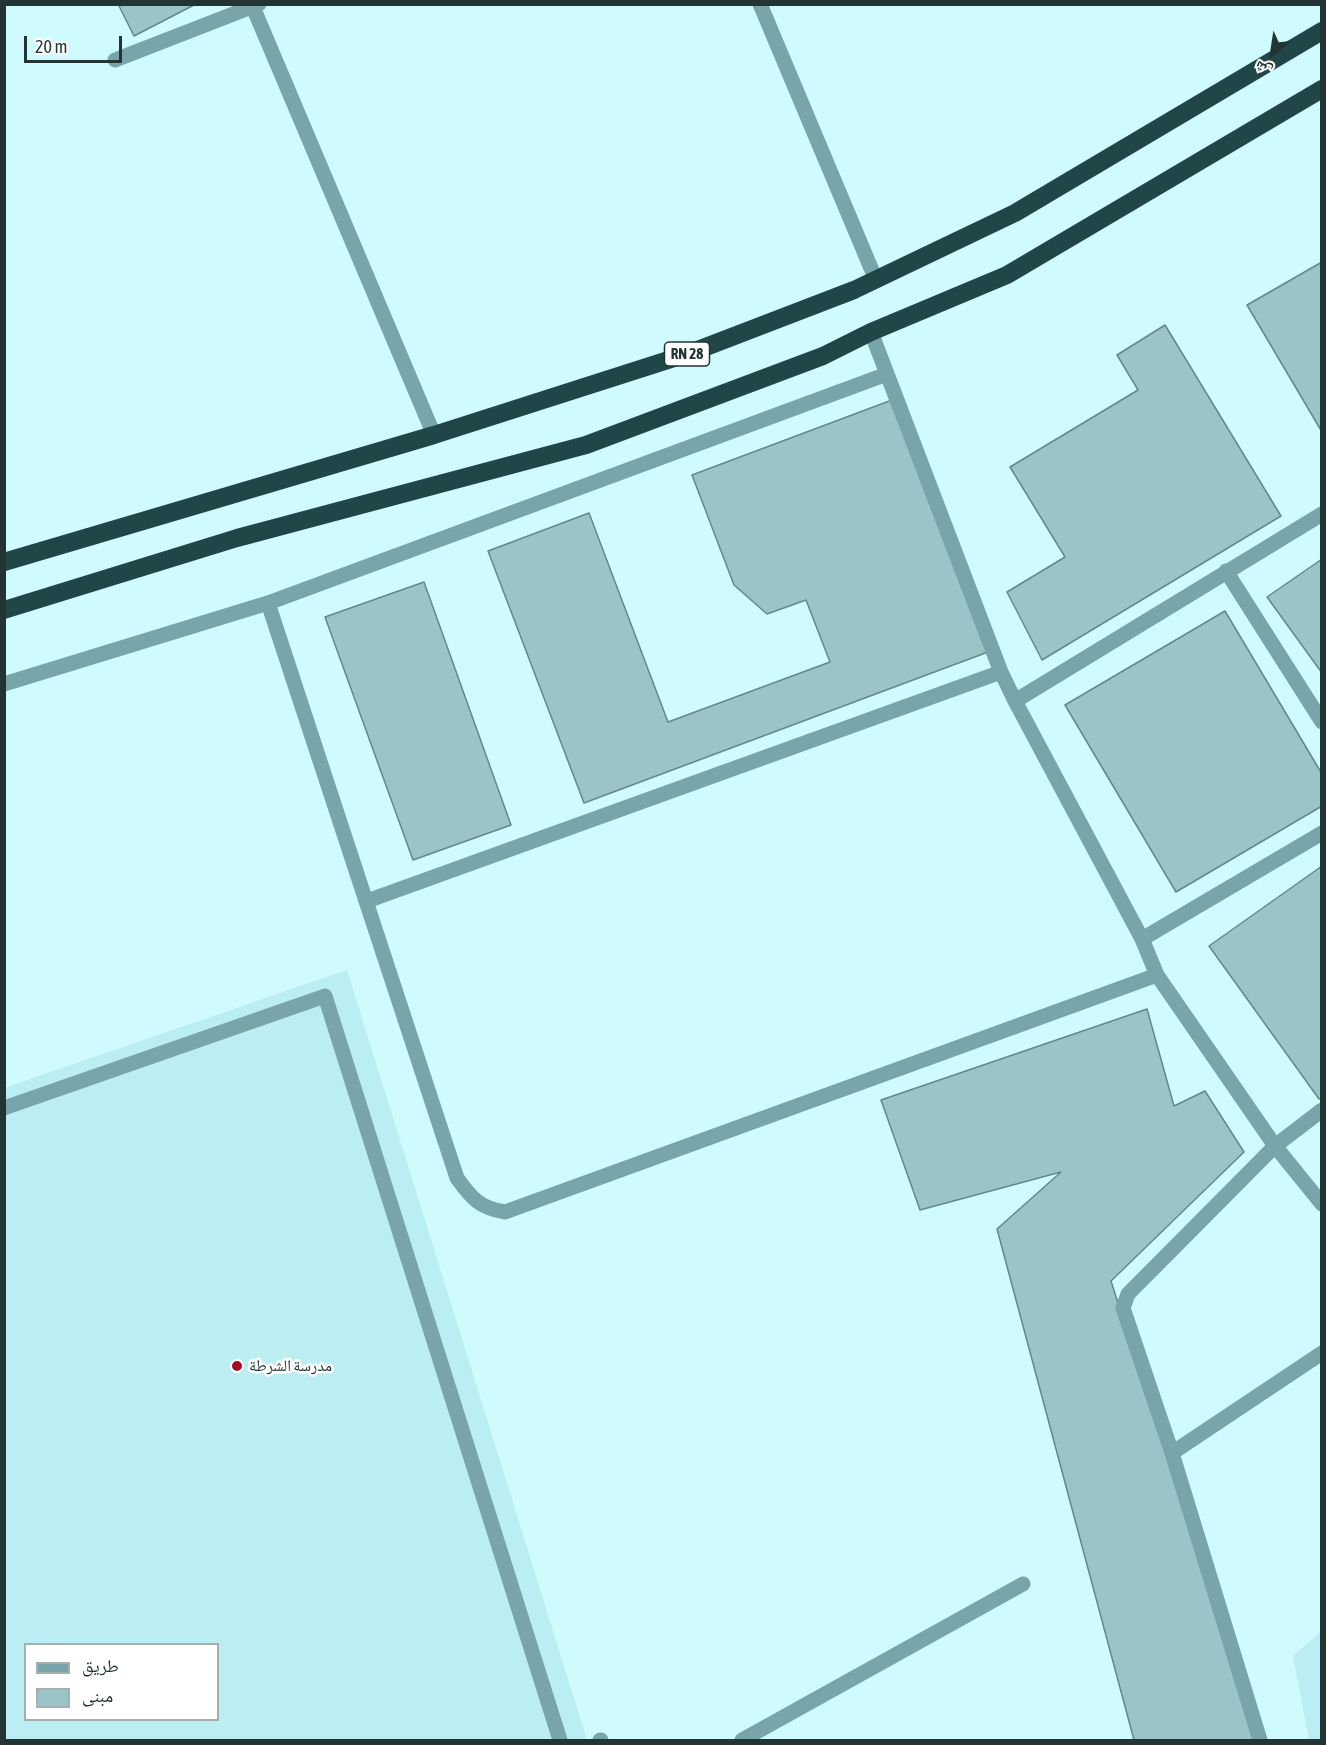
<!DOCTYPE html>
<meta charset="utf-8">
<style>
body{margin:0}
#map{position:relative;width:1326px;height:1745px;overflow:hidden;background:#cffbfe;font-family:"Asap Condensed","Noto Naskh Arabic",sans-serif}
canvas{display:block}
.frame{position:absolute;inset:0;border:6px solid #233435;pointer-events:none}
.legend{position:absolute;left:24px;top:1643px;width:195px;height:78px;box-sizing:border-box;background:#fff;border:2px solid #a7aeae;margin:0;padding:8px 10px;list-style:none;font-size:18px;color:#233435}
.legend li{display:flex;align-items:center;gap:12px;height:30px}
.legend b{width:30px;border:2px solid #a7aeae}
.north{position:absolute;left:1242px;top:24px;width:60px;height:60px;-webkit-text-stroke:4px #fff;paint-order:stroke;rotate:210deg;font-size:16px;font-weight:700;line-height:24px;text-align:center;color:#233435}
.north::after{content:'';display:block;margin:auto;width:21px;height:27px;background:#233435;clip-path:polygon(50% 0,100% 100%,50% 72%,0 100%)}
.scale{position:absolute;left:24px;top:36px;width:98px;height:27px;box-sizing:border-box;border:3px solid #233435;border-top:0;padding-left:8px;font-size:18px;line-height:21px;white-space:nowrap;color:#233435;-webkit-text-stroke:4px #fff;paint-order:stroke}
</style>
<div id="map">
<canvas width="1326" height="1745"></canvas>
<div class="frame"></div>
<ul class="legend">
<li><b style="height:8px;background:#78a5a9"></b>طريق</li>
<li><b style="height:16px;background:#9ac4c7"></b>مبنى</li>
</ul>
<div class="north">ش</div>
<div class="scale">20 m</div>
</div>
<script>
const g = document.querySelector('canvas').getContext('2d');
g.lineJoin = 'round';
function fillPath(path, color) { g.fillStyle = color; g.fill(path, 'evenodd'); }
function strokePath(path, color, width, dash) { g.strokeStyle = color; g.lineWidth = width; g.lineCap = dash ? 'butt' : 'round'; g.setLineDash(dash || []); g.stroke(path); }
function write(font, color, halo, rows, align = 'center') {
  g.font = font + ' "Asap Condensed","Noto Naskh Arabic",sans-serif'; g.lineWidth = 5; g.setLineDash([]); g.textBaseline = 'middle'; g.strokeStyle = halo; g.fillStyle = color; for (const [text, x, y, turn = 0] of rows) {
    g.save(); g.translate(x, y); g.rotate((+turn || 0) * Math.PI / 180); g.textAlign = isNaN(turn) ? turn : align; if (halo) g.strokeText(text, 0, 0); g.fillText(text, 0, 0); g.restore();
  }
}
fillPath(new Path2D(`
 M 347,970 L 587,1740 L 5,1740 L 4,1088 ZM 26,1644 L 218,1644 L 218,1720 L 26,1720 Z
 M 1321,1631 L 1321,1740 L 1309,1740 L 1293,1656 Z`), '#baeef2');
const building = new Path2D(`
 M 118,4 L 196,4 L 134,36 Z
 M 1322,262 L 1322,432 L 1247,305 Z
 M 1165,325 L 1281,516 L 1042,660 L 1007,592 L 1065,557 L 1010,467 L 1138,390 L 1117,355 Z
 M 892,400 L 988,652 L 584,803 L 488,551 L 589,513 L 668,722 L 830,662 L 806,600 L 767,614 L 734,585 L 692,475 Z
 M 1322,559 L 1322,673 L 1267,597 Z
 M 424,582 L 511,825 L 413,860 L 325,617 Z
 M 1225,611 L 1322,774 L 1322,806 L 1176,892 L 1065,705 Z
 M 1322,866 L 1322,1097 L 1319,1099 L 1209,946 Z
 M 1147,1009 L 1174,1106 L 1205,1091 L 1244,1152 L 1111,1281 L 1258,1740 L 1134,1740 L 997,1229 L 1061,1172 L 920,1210 L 881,1100 Z`);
fillPath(building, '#9ac4c7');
strokePath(building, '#61898c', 1.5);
strokePath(new Path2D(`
 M 760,4 L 876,280
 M 253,7 L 434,435
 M 115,60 L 259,4
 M 871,332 L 1001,672 L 1015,701 L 1142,939 L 1157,975 L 1275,1146 L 1322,1204
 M 1226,571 L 1322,722
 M 268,603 L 457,1178 C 472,1199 480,1208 505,1212 L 1157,975
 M 4,684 L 268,603 L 887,374
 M 1015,701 L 1322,514
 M 367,901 L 1001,672
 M 1142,939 L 1322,833
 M 4,1108 L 325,996 L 560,1740
 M 1172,1453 L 1322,1353
 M 600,1740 L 601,1740
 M 742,1740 L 1023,1584
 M 1260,1740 L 1172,1453 L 1123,1308 L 1128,1294 L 1275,1146 L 1322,1110`), '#78a5a9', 15);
strokePath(new Path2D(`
 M 4,562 L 434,435 L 690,353 L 854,290 L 1015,213 L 1322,31
 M 4,610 L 237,538 L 586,445 L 823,356 L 871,332 L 1007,275 L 1322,89`), '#204648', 18);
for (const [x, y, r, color] of [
 [237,1366,6,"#a50b25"]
]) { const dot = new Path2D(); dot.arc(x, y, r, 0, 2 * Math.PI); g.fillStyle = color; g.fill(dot); strokePath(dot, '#fff', 2); }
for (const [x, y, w] of [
 [687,354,45]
]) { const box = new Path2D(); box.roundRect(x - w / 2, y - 12, w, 24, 4.5); g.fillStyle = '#fff'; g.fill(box); strokePath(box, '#233435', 1.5); }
write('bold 15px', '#233435', null, [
 ["RN 28",687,354]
]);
write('16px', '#233435', '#fff', [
 ["مدرسة الشرطة",249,1366]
], 'left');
</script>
